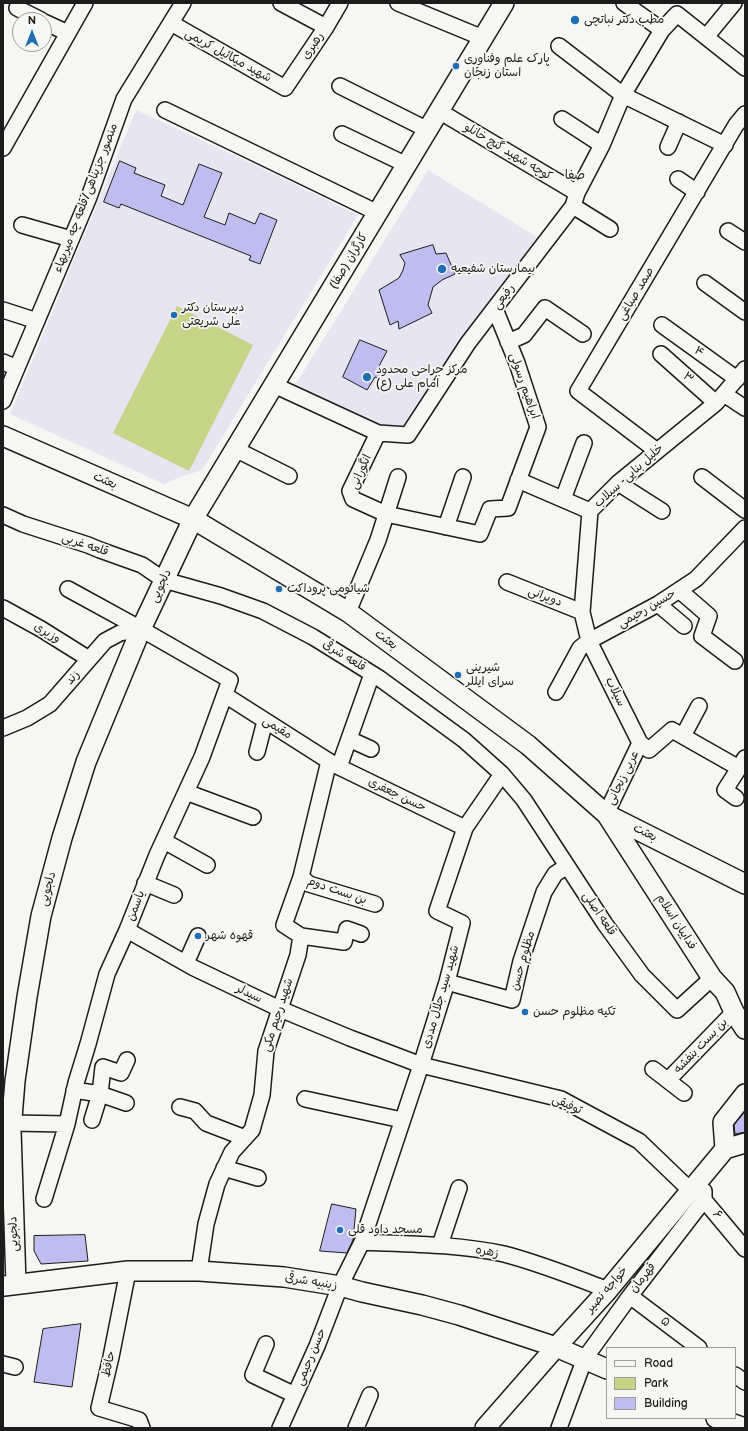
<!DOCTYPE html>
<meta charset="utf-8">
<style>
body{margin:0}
#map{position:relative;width:748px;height:1431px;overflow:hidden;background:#f6f6f2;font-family:"Balsamiq Sans",sans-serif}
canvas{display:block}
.frame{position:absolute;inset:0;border:4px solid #1c1c1c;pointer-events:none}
.legend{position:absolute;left:606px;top:1347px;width:130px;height:72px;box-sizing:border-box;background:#f6f6f2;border:1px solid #9f9f9c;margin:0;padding:5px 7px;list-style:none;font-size:12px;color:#1c1c1c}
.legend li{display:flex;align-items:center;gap:8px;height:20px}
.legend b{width:20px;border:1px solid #9f9f9c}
.north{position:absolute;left:12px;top:12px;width:40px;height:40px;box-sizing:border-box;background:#f6f6f2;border:1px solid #9f9f9c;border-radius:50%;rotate:0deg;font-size:11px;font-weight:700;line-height:16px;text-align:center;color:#1c1c1c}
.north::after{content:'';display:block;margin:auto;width:14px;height:18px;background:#1f6fb2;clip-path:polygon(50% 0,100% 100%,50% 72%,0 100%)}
</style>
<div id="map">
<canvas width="748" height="1431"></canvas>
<div class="frame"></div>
<ul class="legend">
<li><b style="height:5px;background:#f6f6f2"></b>Road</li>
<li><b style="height:11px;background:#c6d488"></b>Park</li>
<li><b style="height:11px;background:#bfbdef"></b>Building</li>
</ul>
<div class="north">N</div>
</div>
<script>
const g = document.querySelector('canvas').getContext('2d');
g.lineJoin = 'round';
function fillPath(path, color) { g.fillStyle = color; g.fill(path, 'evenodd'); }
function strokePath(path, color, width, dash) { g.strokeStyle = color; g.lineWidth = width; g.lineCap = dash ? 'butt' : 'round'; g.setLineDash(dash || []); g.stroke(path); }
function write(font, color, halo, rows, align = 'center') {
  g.font = font + ' "Balsamiq Sans","Playpen Sans Arabic",sans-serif'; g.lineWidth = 3.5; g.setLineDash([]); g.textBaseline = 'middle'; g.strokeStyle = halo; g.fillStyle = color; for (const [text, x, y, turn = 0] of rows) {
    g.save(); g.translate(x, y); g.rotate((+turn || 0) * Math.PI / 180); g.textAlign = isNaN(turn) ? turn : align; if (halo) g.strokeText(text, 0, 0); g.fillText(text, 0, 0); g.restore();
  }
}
fillPath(new Path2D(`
 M 136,110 L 257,166 L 358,215 L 202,470 L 180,477 L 164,484 L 10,414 Z
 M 428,170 L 540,239 L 440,367 L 403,426 L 382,428 L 294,387 Z`), '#e6e5f1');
fillPath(new Path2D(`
 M 177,306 L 253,345 L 189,471 L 113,433 Z`), '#c6d488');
const building = new Path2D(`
 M 120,161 L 136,168 L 134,173 L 165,185 L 161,196 L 183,205 L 199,164 L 222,173 L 204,217 L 225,225 L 229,213 L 255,224 L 260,213 L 277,220 L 260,264 L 249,260 L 251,256 L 121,204 L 119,208 L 104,202 Z
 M 433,245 L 436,254 L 446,253 L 455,274 L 442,280 L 433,287 L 428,305 L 432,313 L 399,329 L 398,321 L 390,325 L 379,290 L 399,278 L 403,270 L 405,263 L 400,255 Z
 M 360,340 L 387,351 L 378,368 L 383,369 L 380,379 L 375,377 L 367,390 L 343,377 Z
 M 745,1112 L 745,1132 L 735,1134 L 734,1125 Z
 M 332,1204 L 356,1209 L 353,1240 L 347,1253 L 320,1251 Z
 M 85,1235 L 88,1261 L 41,1264 L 34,1251 L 34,1236 Z
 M 81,1324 L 72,1387 L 34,1382 L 43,1329 Z`);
fillPath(building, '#bfbdef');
strokePath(building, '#1c1c1c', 1);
const minor = new Path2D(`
 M 281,3 L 326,27
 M 398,3 L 483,38
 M 624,3 L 662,30
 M 17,8 L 41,20
 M 44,22 L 68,33
 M 171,23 L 285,88 L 326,27 L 340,3
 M 706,37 L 734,3
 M 559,46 L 623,95 L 725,145
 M 340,86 L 428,130
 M 165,110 L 378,213
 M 439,111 L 577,193
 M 562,119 L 602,145
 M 342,134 L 407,165
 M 668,147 L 679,122
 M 3,148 L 85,3
 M 678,179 L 697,192
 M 573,206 L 610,229
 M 22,225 L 71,239
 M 728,231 L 745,242
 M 705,283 L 745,312
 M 3,310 L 37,321
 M 662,325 L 737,379
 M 508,342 L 524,335 L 545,308 L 583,334
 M 661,354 L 716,403
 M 3,362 L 17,368
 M 745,369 L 716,403 L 618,483 L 590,511 L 582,612 L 589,641 L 640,743 L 649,750 L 672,730 L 739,768 L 745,758
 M 274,385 L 378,433 L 408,435 L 468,343 L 573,206 L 577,193 L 602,145 L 623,95 L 662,30 L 677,14 L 745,68
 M 724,394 L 745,408
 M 3,401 L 89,197 L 124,99 L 183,3
 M 378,433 L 350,491 L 353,499 L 386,514 L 480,534 L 490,509 L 508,508 L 538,427 L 517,363 L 495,309
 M 235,449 L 289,476
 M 657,451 L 578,391 L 736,125 L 745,114
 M 702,477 L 745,510
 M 518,480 L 590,511
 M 618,483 L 662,511
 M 563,499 L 584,443
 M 3,515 L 23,524 L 88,545 L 100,550 L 142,565 L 164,580 L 221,596 L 263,611 L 313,637 L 379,678 L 464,740 L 502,774 L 524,800 L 605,924 L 642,975 L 677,1010 L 712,978
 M 446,527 L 463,477
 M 507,582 L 582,612
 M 679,590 L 709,616 L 702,636 L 735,661
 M 658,604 L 684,626
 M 3,608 L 41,629 L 89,659
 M 348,612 L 378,540 L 398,477
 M 556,692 L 580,648 L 589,641 L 658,604 L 696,579 L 745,528
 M 225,695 L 335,765 L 465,828
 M 3,728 L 27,718 L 50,704 L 105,641 L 120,633 L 141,629
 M 683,736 L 699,706
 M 349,739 L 371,749
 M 257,752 L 265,721
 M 329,761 L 301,877 L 284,925 L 301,936 L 344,942 L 347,929 L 361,934
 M 339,767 L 372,674
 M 186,792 L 253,817
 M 736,798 L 725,790 L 739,768
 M 606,814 L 640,743
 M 164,841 L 207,865
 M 301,877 L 309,884 L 375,904
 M 145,883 L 174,895
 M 127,930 L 194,968 L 280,1009 L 350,1038 L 421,1065 L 561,1099 L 639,1141 L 690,1190
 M 186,963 L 198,936
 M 447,982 L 512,1000 L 521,961 L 544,892 L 555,874 L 567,866
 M 653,1069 L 684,1093
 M 668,1080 L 734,1012
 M 74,1090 L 100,1094 L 126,1103
 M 305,1099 L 402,1120
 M 180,1107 L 195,1111 L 206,1123 L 245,1138
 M 92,1120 L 100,1094 L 103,1067 L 121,1073 L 127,1060
 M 3,1121 L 12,1123 L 67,1124 L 76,1083 L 88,1044 L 107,974 L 127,930 L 157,855 L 202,757 L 230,680 L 141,629 L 68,589
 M 224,1168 L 258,1178
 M 704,1191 L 704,1200 L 745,1249
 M 44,1199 L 67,1124
 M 362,1242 C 409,1244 457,1244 504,1254 C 539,1263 574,1277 608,1290
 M 440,1245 L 459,1188
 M 128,1271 L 111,1357 L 99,1408 L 139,1420 L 142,1428
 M 199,1271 L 206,1224 L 217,1184 L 232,1152 L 252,1130 L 262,1095 L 266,1051 L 298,955 L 301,936
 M 630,1296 L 699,1348
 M 266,1344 L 253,1375 L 295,1395
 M 3,1364 L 15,1367
 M 735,1375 L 745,1382
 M 280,1428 L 317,1346 L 340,1286 L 362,1242 L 421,1065 L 447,982 L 462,923 L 437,911 L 465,828 L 502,774
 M 356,1428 L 370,1395
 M 559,1428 L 585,1358 L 630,1296 L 704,1200`);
const major = new Path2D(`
 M 3,436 L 193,519 L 348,612 L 528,745 L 606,814 L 745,884
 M 607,815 L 712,978 L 725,992 L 734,1012 L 745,1029
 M 725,1149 L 723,1122 L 745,1094
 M 725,1149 L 745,1143
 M 16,1284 L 11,1130 L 15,1081 L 27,997 L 41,916 L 62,838 L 86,762 L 141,629 L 193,519 L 504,3
 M 4,1286 L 128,1271 L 199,1271 L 284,1277 L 340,1286 L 362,1292 L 422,1305 L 459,1315 L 556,1347 L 607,1369
 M 716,1418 L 745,1428
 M 485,1428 L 556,1347 L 608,1290 L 725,1149`);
strokePath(minor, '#1c1c1c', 18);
strokePath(major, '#1c1c1c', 22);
strokePath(minor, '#f6f6f2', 15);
strokePath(major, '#f6f6f2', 19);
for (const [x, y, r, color] of [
 [575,20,5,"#1f6fb2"],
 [456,66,4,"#1f6fb2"],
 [442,269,5,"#1f6fb2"],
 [174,315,4,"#1f6fb2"],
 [367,377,5,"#1f6fb2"],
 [279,589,4,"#1f6fb2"],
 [458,675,4,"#1f6fb2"],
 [198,936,4,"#1f6fb2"],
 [525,1012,4,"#1f6fb2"],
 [340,1230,4,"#1f6fb2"]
]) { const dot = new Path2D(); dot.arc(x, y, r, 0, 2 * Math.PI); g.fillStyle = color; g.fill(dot); strokePath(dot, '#f6f6f2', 1.5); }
write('12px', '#1c1c1c', '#f6f6f2', [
 ["مطب دکتر نباتچی",584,20],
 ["پارک علم وفناوری",464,59],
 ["استان زنجان",464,73],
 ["بیمارستان شفیعیه",451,269],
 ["دبیرستان دکتر",182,308],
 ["علی شریعتی",182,322],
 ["مرکز جراحی محدود",376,370],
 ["امام علی (ع)",376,384],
 ["شیائومی پروداکت",287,589],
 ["شیرینی",466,668],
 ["سرای ایللر",466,682],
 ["قهوه شهر",206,936],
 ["تکیه مظلوم حسن",533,1012],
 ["مسجد داود قلی",348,1230]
], 'left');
write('12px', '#1c1c1c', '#f6f6f2', [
 ["رهبری",313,46,-56],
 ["شهید میکائیل کریمی",228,56,29],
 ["کوچه شهید گنج خانلو",508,152,31],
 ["منصور جزپناهی/قلعه چه میربهاء",86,198,-69],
 ["کارگران (صفا)",349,261,-59],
 ["صمد صباغی",636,294,-59],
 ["رفیعی",504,297,-53],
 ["۴",699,352,36],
 ["۳",688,378,41],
 ["ابراهیم رسولی",524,386,71],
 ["انگورانی",361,472,-66],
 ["خلیل بنایی- سیلاب",629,476,-42],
 ["بعثت",105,481,24],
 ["قلعه غربی",85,545,19],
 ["دلجویی",161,586,-65],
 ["دویرانی",545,597,21],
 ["حسین رحیمی",647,609,-30],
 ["وزیری",47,633,31],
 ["بعثت",386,640,37],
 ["قلعه شرقی",344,656,32],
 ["زند",73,678,-49],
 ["سیلاب",615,692,64],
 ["مقیمی",277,728,32],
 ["عربی زنجانی",623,778,-64],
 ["حسن جعفری",397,795,26],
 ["بعثت",645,833,27],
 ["دلجویی",48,889,-75],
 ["بن بست دوم",337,891,19],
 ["یاسمن",136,906,-69],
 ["قلعه اصلی",599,914,56],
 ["فداییان اسلام",676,922,57],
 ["مظلوم حسن",523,961,-74],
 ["سیدلر",249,994,26],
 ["شهید سید جلال مددی",441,997,-74],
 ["شهید رحیم مکی",278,1015,-72],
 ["بن بست بنفشه",701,1046,-46],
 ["توفیقی",567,1105,24],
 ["۶",717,1215,51],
 ["دلجویی",14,1234,-92],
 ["زهره",487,1252,10],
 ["قهرمان",643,1278,-52],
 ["زینبیه شرقی",311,1282,9],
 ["خواجه نصیر",607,1290,-49],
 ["۵",665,1322,37],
 ["حسن رحیمی",311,1357,-67],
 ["حافظ",109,1364,-77]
]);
write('13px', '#1c1c1c', '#f6f6f2', [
 ["صفا",575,176]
]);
</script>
